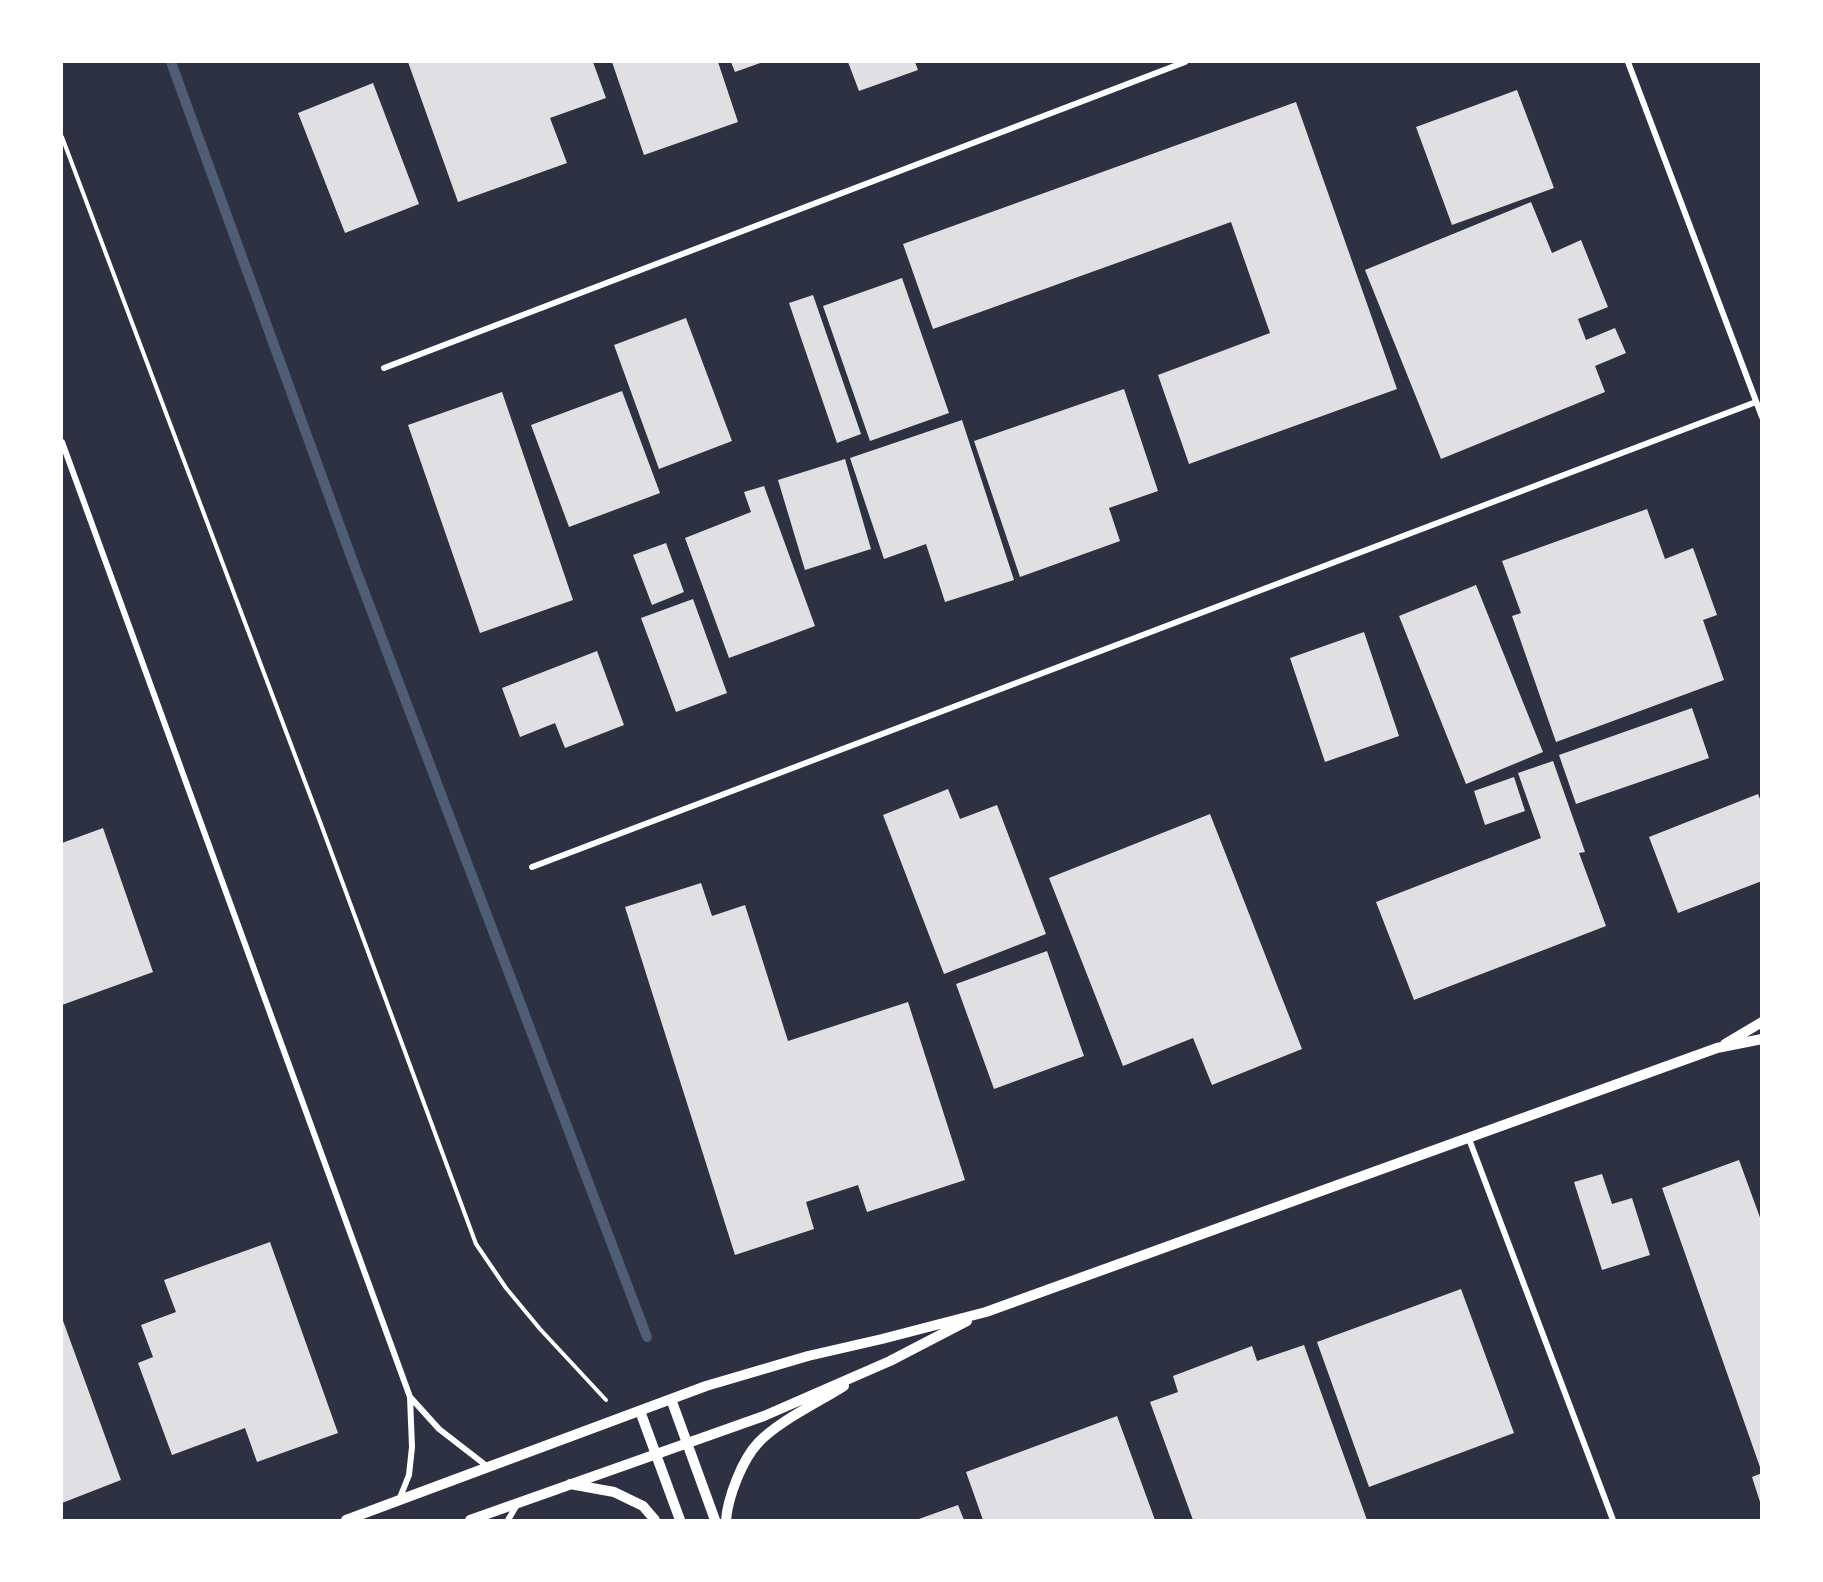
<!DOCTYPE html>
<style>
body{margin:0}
#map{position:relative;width:1823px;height:1582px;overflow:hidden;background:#2d3142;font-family:"Asap Condensed",sans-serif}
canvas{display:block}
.frame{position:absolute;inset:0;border:63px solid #fff;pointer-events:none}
</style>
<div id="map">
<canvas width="1823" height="1582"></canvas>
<div class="frame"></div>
</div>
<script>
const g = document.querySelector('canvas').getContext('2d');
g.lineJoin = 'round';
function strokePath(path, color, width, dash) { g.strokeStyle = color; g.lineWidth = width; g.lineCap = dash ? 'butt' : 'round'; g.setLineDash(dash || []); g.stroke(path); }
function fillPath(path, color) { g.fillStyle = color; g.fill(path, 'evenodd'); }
strokePath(new Path2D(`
 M 171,62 L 353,562 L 647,1337`), '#4f5d75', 10);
fillPath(new Path2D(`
 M 408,62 L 593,62 L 606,98 L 550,118 L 567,163 L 458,202 Z
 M 612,62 L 718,62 L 738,122 L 644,155 Z
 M 731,62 L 763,62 L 735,72 Z
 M 848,62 L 915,62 L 918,70 L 859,91 Z
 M 373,83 L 419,204 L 345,233 L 298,113 Z
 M 1517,90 L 1554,188 L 1452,225 L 1416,127 Z
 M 1296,102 L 1397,389 L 1189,464 L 1158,375 L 1270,333 L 1231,222 L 933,329 L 903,244 Z
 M 1531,202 L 1552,253 L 1581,240 L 1608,307 L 1578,319 L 1586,340 L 1615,328 L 1626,353 L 1595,366 L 1605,392 L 1441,459 L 1365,270 Z
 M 902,278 L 949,413 L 870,441 L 823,306 Z
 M 813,295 L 861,434 L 837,443 L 789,303 Z
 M 686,318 L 732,441 L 659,469 L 614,345 Z
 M 1124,389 L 1158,491 L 1109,508 L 1120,541 L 1020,577 L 974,441 Z
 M 622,391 L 660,493 L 569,527 L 531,425 Z
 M 502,392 L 573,600 L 480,633 L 408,425 Z
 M 962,420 L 1014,580 L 945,602 L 926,544 L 884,559 L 850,458 Z
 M 845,459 L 871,549 L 805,570 L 778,480 Z
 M 764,486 L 815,626 L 729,658 L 685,538 L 751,512 L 744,492 Z
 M 1647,509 L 1665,559 L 1693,548 L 1717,615 L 1703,620 L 1724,680 L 1556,742 L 1512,616 L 1521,613 L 1502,561 Z
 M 666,543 L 684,592 L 652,605 L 633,555 Z
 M 1476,585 L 1543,752 L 1466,784 L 1399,616 Z
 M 693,599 L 727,693 L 676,712 L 641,618 Z
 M 1364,632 L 1399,736 L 1325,762 L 1290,658 Z
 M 597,651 L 624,725 L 565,748 L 555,723 L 520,737 L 502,688 Z
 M 1692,708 L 1709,758 L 1576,804 L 1559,755 Z
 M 1553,761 L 1585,852 L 1579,853 L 1606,926 L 1414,1000 L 1376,902 L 1541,838 L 1518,773 Z
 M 1514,777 L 1525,811 L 1485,825 L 1474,791 Z
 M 948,789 L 960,819 L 997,805 L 1046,934 L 944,974 L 883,815 Z
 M 1758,794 L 1762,804 L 1762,881 L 1678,913 L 1649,837 Z
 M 1210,814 L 1302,1049 L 1212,1085 L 1193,1038 L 1123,1066 L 1049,878 Z
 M 103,828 L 153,972 L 62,1005 L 62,843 Z
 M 701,883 L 712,916 L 745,905 L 788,1041 L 908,1002 L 965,1180 L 867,1212 L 858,1185 L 806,1202 L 814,1229 L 735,1255 L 625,907 Z
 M 1047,951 L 1084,1056 L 994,1089 L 956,984 Z
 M 1739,1160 L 1762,1223 L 1761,1470 L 1662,1188 Z
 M 1602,1174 L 1612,1204 L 1632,1198 L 1650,1255 L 1602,1270 L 1574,1182 Z
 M 270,1242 L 338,1433 L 257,1462 L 245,1428 L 172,1455 L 138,1363 L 153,1357 L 141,1325 L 176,1312 L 164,1280 Z
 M 1461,1289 L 1514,1433 L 1369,1487 L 1317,1342 Z
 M 62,1318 L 121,1480 L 62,1503 Z
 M 1304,1345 L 1367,1520 L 1193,1520 L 1150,1402 L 1178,1392 L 1173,1376 L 1252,1346 L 1257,1361 Z
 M 1117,1416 L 1155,1520 L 983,1520 L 966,1472 Z
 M 1762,1473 L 1762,1505 L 1761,1505 L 1752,1477 Z
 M 958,1505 L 964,1520 L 916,1520 Z`), '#e0e0e3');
strokePath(new Path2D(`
 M 62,137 L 319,819 L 476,1244 L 506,1288 L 540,1329 L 606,1400`), '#fff', 4);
strokePath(new Path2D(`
 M 1628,62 L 1762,417
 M 384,368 L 1185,62
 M 62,442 L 410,1397 L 412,1447 L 409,1475 L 399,1500
 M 532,867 L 1756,402
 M 1469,1139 L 1613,1520
 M 411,1398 L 439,1429 L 488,1467
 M 508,1520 L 518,1503`), '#fff', 6);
strokePath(new Path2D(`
 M 1725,1044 L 1762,1022
 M 671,1399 L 715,1520
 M 640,1411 L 680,1520
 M 570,1484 L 614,1492 L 643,1506 L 655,1520
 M 346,1520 L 706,1386 L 808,1356 L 882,1339 L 986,1312 L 1717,1048 L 1762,1039
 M 470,1520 L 764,1416 L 890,1361 L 967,1321
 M 726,1520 C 728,1497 742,1460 758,1443 C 777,1422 819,1402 844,1386`), '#fff', 10);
</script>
